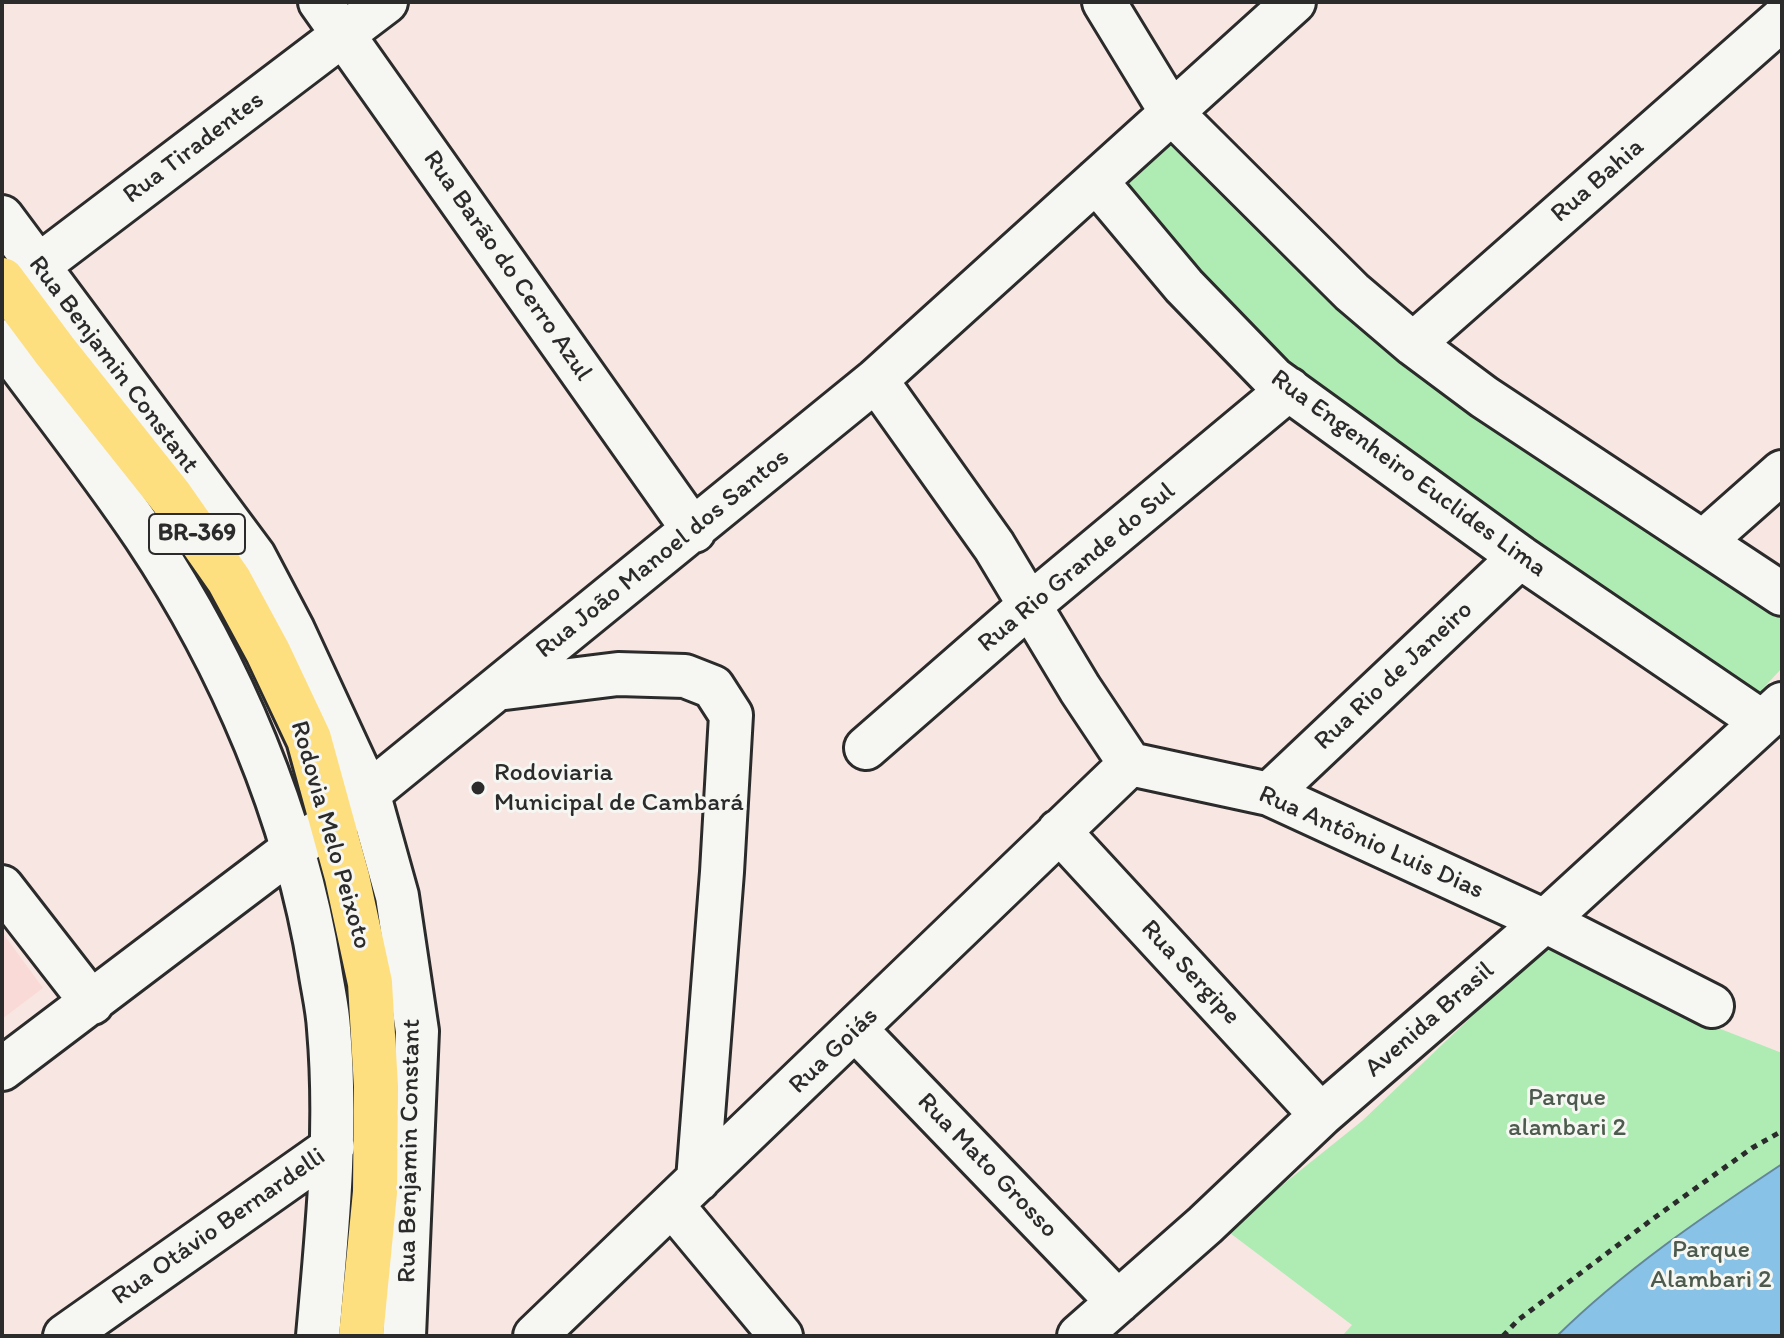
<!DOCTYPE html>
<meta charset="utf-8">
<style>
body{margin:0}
#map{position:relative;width:1784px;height:1338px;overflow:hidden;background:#f8e6e2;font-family:Itim,sans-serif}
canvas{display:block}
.frame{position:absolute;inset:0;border:4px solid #2b2b2b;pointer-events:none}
</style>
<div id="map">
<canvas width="1784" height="1338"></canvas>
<div class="frame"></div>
</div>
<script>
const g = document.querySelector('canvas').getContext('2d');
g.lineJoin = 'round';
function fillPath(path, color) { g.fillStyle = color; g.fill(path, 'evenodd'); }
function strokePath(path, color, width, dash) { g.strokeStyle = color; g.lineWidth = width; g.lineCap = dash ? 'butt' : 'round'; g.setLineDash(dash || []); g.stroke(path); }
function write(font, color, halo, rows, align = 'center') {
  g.font = font + ' Itim,sans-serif'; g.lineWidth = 6; g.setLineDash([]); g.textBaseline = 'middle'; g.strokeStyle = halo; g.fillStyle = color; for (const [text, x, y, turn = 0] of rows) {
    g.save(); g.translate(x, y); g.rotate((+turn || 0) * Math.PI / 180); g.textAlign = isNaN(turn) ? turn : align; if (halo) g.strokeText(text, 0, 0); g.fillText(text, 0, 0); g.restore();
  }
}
fillPath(new Path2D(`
 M 2,932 L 43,988 L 2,1019 Z`), '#f9dad7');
fillPath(new Path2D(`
 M 1178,130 L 1367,321 L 1461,407 L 1782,602 L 1782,668 L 1755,697 L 1278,374 L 1105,182 Z
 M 1554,938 L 1713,1026 L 1782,1053 L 1782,1336 L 1342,1336 L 1352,1325 L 1226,1230 L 1362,1121 Z`), '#aeecb4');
const water = new Path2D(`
 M 1782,1164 L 1782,1336 L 1557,1336 C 1624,1270 1704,1216 1782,1164 Z`);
fillPath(water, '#88c2e7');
strokePath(water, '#63869c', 2);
const minor = new Path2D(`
 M 320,2 L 694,531
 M 1104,2 L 1171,112 L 1352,292 L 1413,344 L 1484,397 L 1782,594
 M 1096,181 L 1184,286 L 1274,379 L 1520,557 L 1761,721
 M 2,217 L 254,556 L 293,630 L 368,792 L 397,896 L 417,1031 L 404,1336
 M 17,282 L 386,2
 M 2,341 C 50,406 100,469 145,536 C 231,665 295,815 320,969 C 323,989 328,1009 329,1029 C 338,1132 327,1234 318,1336
 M 1413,344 L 1782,19
 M 876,380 L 994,546 L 1080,689 L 1130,764 L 1269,794 L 1545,921 L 1712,1006
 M 1704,541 L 1782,472
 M 497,689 L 618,674 L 685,676 L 713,687 L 731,715 L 722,872 L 698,1180
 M 866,748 L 1031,604 L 1289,389
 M 1269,794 L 1520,557
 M 1059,831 L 1321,1115
 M 2,887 L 92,1003
 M 856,1030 L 1118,1302
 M 2,1069 L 294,848 L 332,823 L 876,380 L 1294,2
 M 672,1205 L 781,1336
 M 65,1336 L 333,1147
 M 535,1336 L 1130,764
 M 1079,1336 L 1205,1225 L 1321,1115 L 1545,921 L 1782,704`);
const highway = new Path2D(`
 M 2,280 L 55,351 L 171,497 L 229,580 L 268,652 L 309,739 L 347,877 L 370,983 L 376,1087 L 375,1192 L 361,1336`);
strokePath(minor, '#2b2b2b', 48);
strokePath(highway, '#2b2b2b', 50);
strokePath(new Path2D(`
 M 1503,1336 L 1518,1320 L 1654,1218 L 1752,1148 L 1782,1131`), '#2b2b2b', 5, [6, 6]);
strokePath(minor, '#f6f6f2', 42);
strokePath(highway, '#fddf80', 44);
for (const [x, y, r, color] of [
 [478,788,8,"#2b2b2b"]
]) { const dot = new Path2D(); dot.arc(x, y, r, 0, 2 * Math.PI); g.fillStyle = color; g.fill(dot); strokePath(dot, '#f6f6f2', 3); }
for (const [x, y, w] of [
 [197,534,96]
]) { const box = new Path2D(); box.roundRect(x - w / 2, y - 20, w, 40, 6); g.fillStyle = '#f6f6f2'; g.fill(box); strokePath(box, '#2b2b2b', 2); }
write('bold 24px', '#2b2b2b', null, [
 ["BR-369",197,534]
]);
write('26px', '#2b2b2b', '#f6f6f2', [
 ["Rua Tiradentes",194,148,-37],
 ["Rua Bahia",1598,181,-41],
 ["Rua Barão do Cerro Azul",507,266,55],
 ["Rua Benjamin Constant",113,365,53],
 ["Rua Engenheiro Euclides Lima",1408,474,36],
 ["Rua João Manoel dos Santos",663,554,-39],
 ["Rua Rio Grande do Sul",1077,568,-40],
 ["Rua Rio de Janeiro",1394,676,-43],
 ["Rodovia Melo Peixoto",330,835,74],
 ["Rua Antônio Luis Dias",1371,843,24],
 ["Rua Sergipe",1190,973,47],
 ["Avenida Brasil",1430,1020,-41],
 ["Rua Goiás",834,1051,-44],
 ["Rua Benjamin Constant",410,1151,-89],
 ["Rua Mato Grosso",987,1166,46],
 ["Rua Otávio Bernardelli",219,1227,-35]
]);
write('26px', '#2b2b2b', '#f6f6f2', [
 ["Rodoviaria",494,773],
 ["Municipal de Cambará",494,803]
], 'left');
write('26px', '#4c5b4d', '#f6f6f2', [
 ["Parque",1567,1098],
 ["alambari 2",1567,1128],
 ["Parque",1711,1250],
 ["Alambari 2",1711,1280]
]);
</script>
